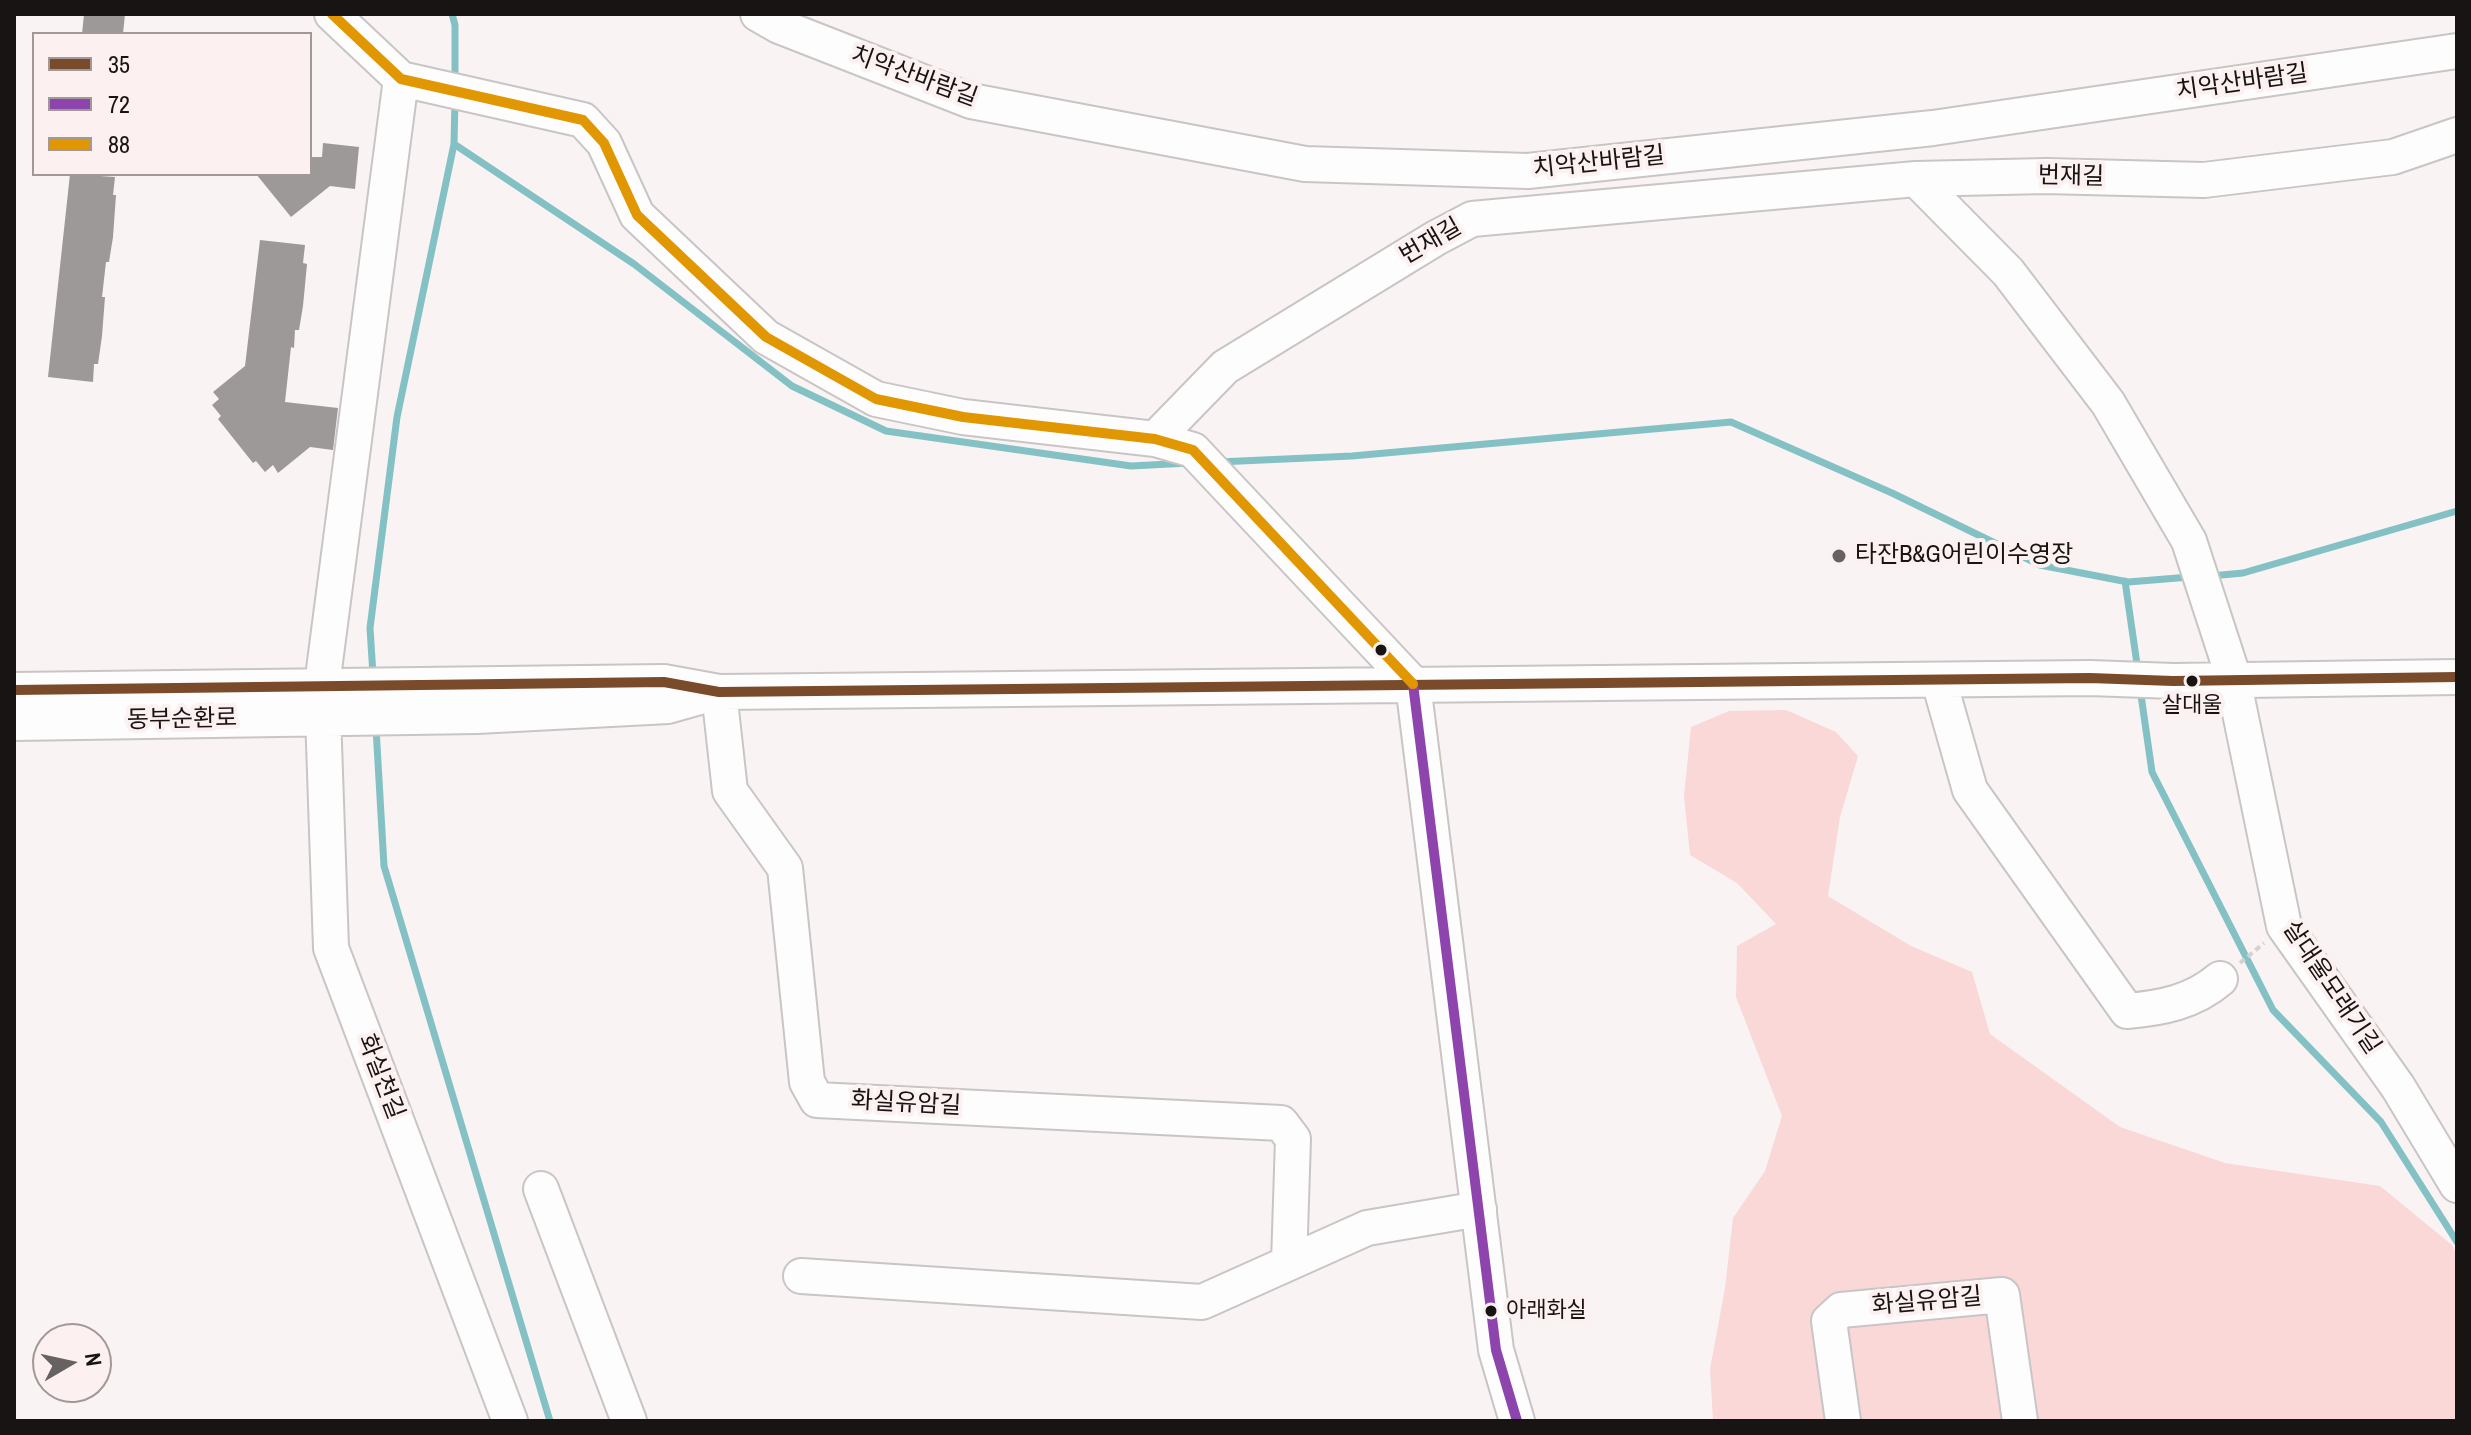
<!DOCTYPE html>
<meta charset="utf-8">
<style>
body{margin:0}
#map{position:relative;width:2471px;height:1435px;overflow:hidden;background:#f9f3f3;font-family:"Archivo Narrow",sans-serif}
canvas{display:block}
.frame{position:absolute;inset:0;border:16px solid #181414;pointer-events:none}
.legend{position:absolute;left:32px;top:32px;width:280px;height:144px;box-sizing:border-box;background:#fcf0f0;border:2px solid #a19898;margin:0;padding:10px 14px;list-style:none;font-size:24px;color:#181414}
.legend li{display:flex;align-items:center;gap:16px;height:40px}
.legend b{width:40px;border:2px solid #a19898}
.north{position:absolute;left:32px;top:1323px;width:80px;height:80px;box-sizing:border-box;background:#fcf0f0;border:2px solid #a19898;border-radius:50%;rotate:81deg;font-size:22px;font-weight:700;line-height:32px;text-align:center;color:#181414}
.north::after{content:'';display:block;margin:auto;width:28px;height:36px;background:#676262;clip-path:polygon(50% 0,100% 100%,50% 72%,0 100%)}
</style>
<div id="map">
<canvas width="2471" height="1435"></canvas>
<div class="frame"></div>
<ul class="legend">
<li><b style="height:10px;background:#7a4b2a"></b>35</li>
<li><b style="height:10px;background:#8e44ad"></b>72</li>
<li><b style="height:10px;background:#e19702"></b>88</li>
</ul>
<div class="north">N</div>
</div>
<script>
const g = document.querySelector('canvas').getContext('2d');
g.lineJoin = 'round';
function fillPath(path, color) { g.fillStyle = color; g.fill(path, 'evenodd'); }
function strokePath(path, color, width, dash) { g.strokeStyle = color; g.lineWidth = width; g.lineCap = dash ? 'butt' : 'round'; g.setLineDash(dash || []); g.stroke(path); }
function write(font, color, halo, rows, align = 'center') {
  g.font = font + ' "Archivo Narrow","Noto Sans KR",sans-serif'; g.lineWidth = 8; g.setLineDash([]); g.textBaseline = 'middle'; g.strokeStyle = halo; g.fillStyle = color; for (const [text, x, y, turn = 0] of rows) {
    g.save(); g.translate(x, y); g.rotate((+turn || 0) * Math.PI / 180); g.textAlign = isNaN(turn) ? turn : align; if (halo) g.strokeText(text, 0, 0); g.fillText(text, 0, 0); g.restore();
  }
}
fillPath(new Path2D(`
 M 1786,710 L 1836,732 L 1858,756 L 1840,817 L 1828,896 L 1911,946 L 1972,972 L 1990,1034 L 2120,1127 L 2225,1163 L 2380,1186 L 2452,1245 L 2457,1256 L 2457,1421 L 1713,1421 L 1710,1369 L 1725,1288 L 1733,1218 L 1765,1171 L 1782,1116 L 1736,997 L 1737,946 L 1776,924 L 1737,883 L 1690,855 L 1684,797 L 1691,727 L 1729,711 Z`), '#fad8d8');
strokePath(new Path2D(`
 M 452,14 L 455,25 L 455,83
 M 454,144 L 634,264 L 792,386 L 886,431 L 1131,466 L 1189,463
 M 1218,462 L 1352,456 L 1731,422 L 1892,493 L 2040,565 L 2128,582 L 2190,577
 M 2211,576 L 2243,573 L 2457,511
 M 2125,581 L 2138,671
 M 373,675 L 370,628 L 397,417 L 454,144 L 455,100
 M 2140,688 L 2152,772 L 2273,1010 L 2381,1122 L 2457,1242
 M 376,728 L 384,866 L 550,1421`), '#83c1c4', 7);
fillPath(new Path2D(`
 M 84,14 L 125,14 L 123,34 L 82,34 Z
 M 323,143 L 359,147 L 355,189 L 330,186 L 291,217 L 256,174 L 310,174 L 310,157 L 322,157 Z
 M 70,174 L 115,177 L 113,195 L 116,195 L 113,237 L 109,262 L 106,262 L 102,297 L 105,297 L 102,336 L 98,364 L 94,364 L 93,382 L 48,377 Z
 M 260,240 L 305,245 L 303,263 L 307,264 L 303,306 L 299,330 L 295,330 L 294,348 L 291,347 L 285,402 L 338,408 L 333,450 L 310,447 L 278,473 L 273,465 L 265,472 L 256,461 L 253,463 L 218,419 L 221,416 L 212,405 L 219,399 L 213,392 L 245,366 Z`), '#9e9999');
const minor = new Path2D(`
 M 332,14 L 401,79 L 583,120 L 604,143 L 637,215 L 766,337 L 876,399 L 963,417 L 1155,439 L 1193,450 L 1413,684
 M 758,14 L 779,26 L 971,101 L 1305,164 L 1528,171 L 1933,128 L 2457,51
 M 401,79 L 322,685 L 331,948 L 510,1421
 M 1916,179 L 2008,272 L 2108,403 L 2189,541 L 2231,670
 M 1155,439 L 1225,367 L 1436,238 L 1472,219 L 1916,179 L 2046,176 L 2204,180 L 2393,157 L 2457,135
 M 2233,679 L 2284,926 L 2398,1087 L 2457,1185
 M 1939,681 L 1970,790 L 2127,1011 C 2162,1008 2193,1002 2220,979
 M 1413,684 L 1496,1350 L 1517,1421
 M 14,690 L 664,682 L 719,692 L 2090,678 L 2173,681 L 2457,677
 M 719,692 L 730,791 L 785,868 L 807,1082 L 817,1100 L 1281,1123 L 1293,1139 L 1289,1263
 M 14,723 L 477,716 L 668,706 L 707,695
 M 541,1189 L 629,1421
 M 801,1276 L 1202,1302 L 1367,1228 L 1479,1209
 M 1843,1421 L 1829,1321 L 1841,1310 L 2002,1295 L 2020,1421`);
strokePath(minor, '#c9c5c5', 38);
strokePath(new Path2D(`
 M 2240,963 L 2264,943`), '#d4d1d1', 4, [6, 4]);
strokePath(minor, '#fefdfd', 34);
strokePath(new Path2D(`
 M 14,690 L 664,682 L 719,692 L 2090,678 L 2173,681 L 2457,677`), '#7a4b2a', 10);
strokePath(new Path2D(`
 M 1413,684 L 1496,1350 L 1517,1421`), '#8e44ad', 10);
strokePath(new Path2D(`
 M 332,14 L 401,79 L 583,120 L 604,143 L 637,215 L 766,337 L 876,399 L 963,417 L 1155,439 L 1193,450 L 1413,684`), '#e19702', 10);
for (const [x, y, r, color] of [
 [1839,556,8,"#676262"],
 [1381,650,7,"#181414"],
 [2192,681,7,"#181414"],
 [1491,1311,7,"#181414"]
]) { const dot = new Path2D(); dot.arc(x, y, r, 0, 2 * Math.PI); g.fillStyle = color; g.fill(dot); strokePath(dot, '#fcf0f0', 3); }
write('22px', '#181414', '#fcf0f0', [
 ["살대울",2192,706],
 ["아래화실",1506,1311,"left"]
]);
write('24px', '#181414', '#fcf0f0', [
 ["치악산바람길",914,77,20],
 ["치악산바람길",2242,83,-8],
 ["치악산바람길",1599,163,-6],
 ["번재길",2071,177,1],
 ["번재길",1431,242,-30],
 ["동부순환로",182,720,-1],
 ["살대울모래기길",2331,988,56],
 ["화실천길",380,1077,69],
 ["화실유암길",906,1104,3],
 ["화실유암길",1927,1302,-5]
]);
write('24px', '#181414', '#fcf0f0', [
 ["타잔B&G어린이수영장",1855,556]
], 'left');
</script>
